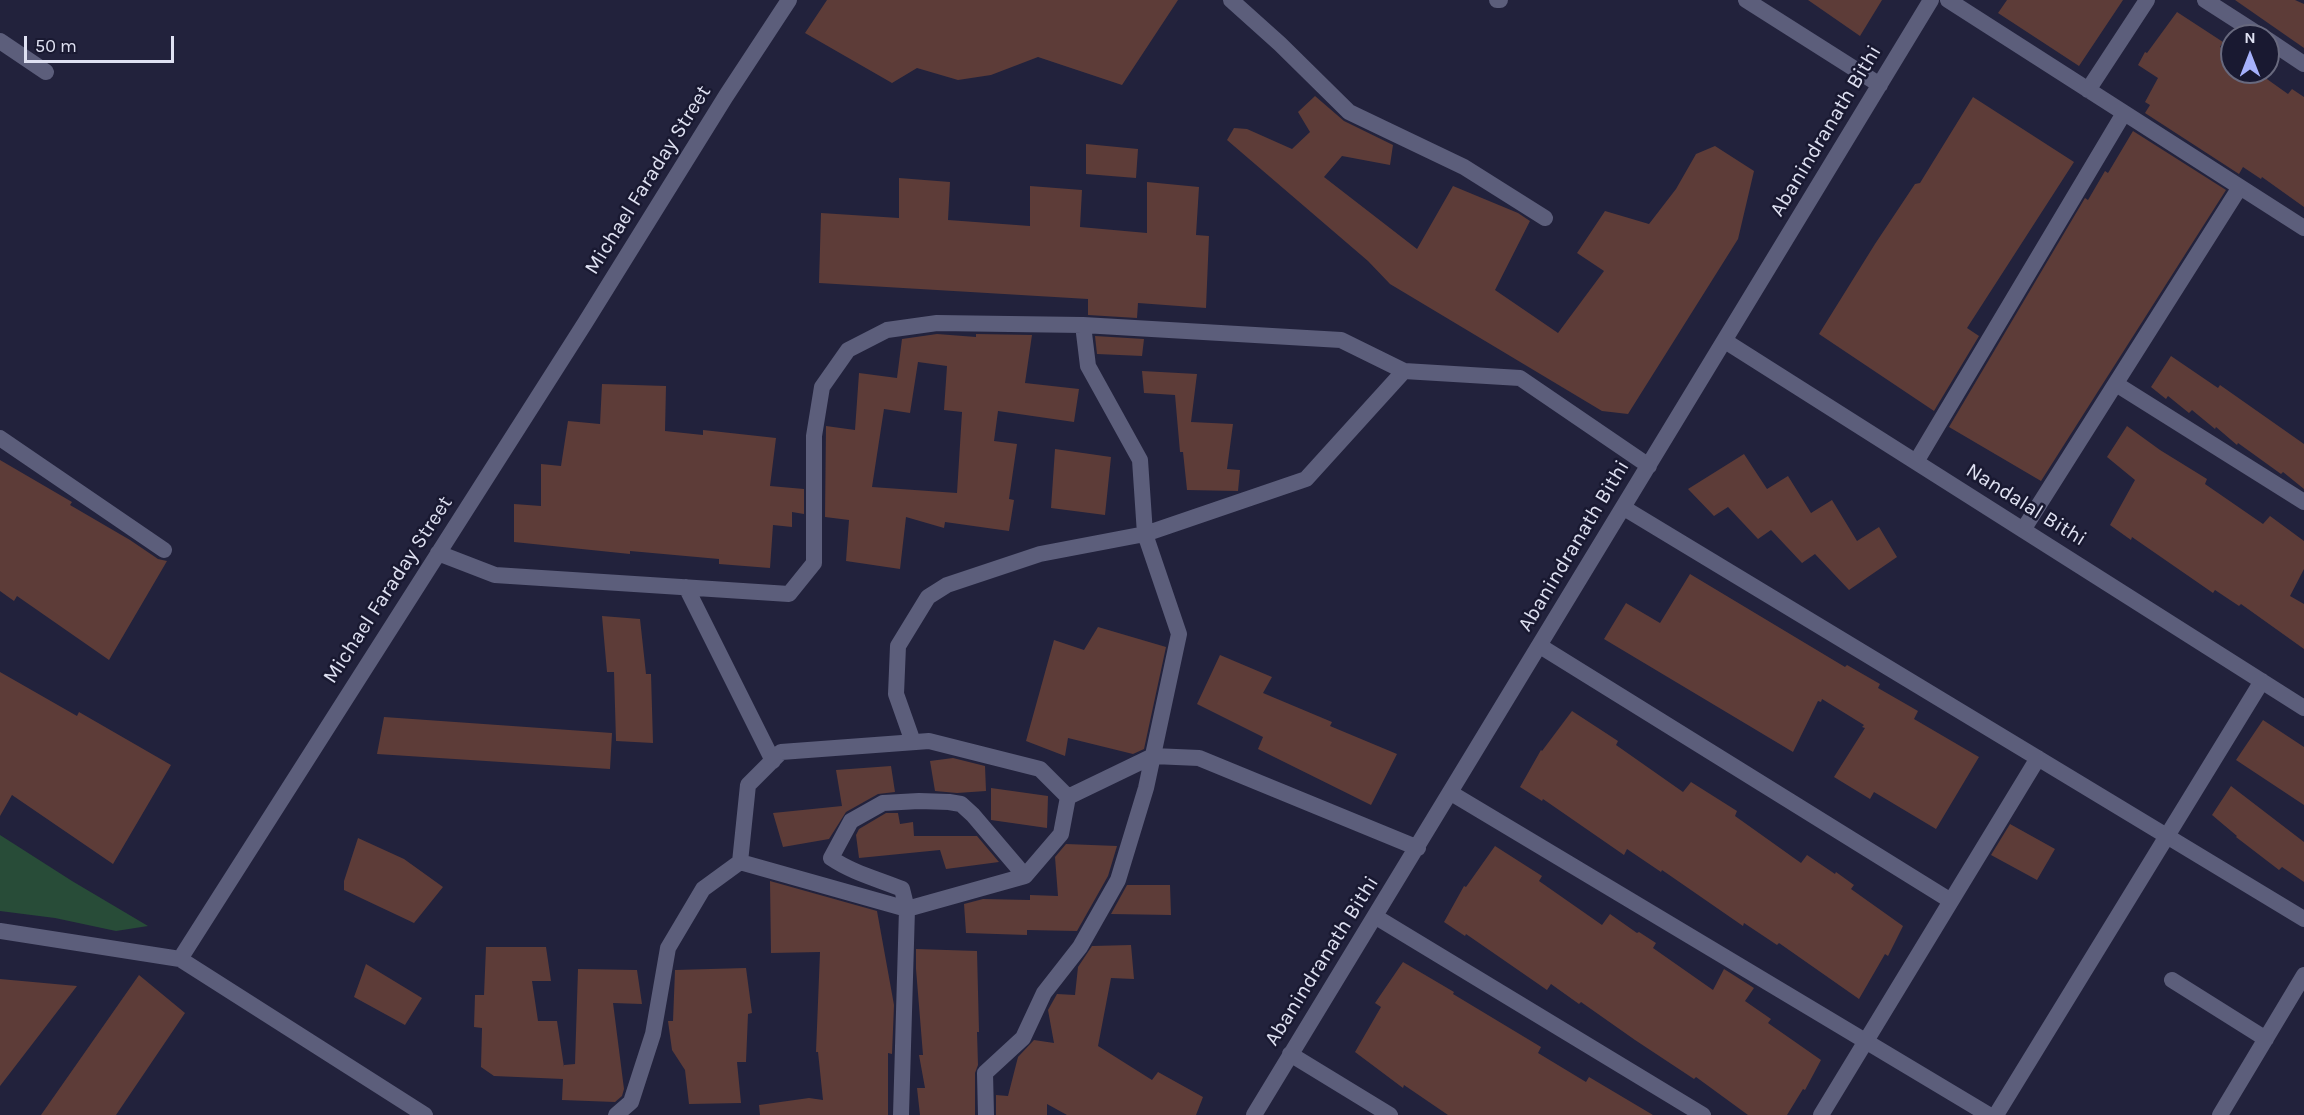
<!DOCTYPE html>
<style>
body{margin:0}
#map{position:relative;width:2304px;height:1115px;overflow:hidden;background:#22223c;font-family:Karla,sans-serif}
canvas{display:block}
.north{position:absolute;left:2220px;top:24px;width:60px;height:60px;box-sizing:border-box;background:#191931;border:2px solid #68697e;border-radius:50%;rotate:0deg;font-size:16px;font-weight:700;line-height:24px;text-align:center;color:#dfe1f2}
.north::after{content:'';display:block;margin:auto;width:21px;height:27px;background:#a6b1fc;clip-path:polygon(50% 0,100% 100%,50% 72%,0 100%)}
.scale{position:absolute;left:24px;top:36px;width:150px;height:27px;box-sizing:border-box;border:3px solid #dfe1f2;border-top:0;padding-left:8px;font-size:18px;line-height:21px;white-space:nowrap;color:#dfe1f2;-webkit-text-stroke:4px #191931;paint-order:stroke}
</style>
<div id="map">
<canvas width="2304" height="1115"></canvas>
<div class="north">N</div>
<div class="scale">50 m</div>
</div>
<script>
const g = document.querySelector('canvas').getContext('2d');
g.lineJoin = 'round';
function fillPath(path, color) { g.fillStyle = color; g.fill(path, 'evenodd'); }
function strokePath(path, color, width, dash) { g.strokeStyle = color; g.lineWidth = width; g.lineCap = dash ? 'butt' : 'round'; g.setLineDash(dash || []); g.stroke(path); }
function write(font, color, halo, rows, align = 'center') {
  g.font = font + ' Karla,sans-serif'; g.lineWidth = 5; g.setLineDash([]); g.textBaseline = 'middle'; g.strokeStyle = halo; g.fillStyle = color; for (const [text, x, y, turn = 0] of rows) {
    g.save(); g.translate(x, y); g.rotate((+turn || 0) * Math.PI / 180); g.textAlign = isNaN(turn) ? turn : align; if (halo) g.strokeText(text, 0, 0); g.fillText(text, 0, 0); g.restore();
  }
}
fillPath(new Path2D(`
 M 0,835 L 72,881 L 148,926 L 116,931 L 55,918 L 0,911 Z`), '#284c38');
fillPath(new Path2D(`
 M 827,0 L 1178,0 L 1122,85 L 1038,57 L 991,75 L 958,80 L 917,68 L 892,83 L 805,33 Z
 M 1808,0 L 1882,0 L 1860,36 Z
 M 2007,0 L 2123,0 L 2079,66 L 1998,13 Z
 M 2235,0 L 2295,0 L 2304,4 L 2304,48 Z
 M 2177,12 L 2223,42 L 2220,47 L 2232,55 L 2232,72 L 2257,72 L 2288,94 L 2292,89 L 2304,97 L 2304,207 L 2262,177 L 2261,179 L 2243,167 L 2239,174 L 2145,113 L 2150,105 L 2145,102 L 2158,78 L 2138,65 L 2145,52 L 2147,53 Z
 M 1315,96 L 1344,121 L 1393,145 L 1390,165 L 1342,156 L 1324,177 L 1417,249 L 1453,186 L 1518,213 L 1530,221 L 1495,290 L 1558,333 L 1604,271 L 1577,253 L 1605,211 L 1649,224 L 1676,189 L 1696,154 L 1715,146 L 1754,171 L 1738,239 L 1628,414 L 1602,411 L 1390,284 L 1368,261 L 1227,140 L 1234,128 L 1247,129 L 1292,149 L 1310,132 L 1298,112 Z
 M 1973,97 L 2074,162 L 1967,328 L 1979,336 L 1934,411 L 1819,334 L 1875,244 L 1915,184 L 1920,183 Z
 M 2133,131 L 2226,190 L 2041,481 L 1949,427 L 2085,198 L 2088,200 L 2105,171 L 2108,173 Z
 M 1086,144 L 1138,149 L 1136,178 L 1086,174 Z
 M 899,178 L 950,182 L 948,220 L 1030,226 L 1030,186 L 1082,190 L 1080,227 L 1147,233 L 1147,182 L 1199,187 L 1196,235 L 1209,236 L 1206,308 L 1138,303 L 1137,318 L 1088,315 L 1088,299 L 819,283 L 821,213 L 899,218 Z
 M 937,334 L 976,337 L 976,334 L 1032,335 L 1025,383 L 1079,389 L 1074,422 L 998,411 L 994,441 L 1017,444 L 1009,499 L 1014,500 L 1009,531 L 945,522 L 944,528 L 906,517 L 900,569 L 846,561 L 849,520 L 825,517 L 826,426 L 855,430 L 859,373 L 897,378 L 902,339 ZM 918,362 L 947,366 L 944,410 L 962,412 L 957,493 L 872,487 L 884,409 L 910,413 Z
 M 1095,336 L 1144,339 L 1142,356 L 1097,354 Z
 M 2171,356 L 2218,388 L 2220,385 L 2304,444 L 2304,489 L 2283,472 L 2281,474 L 2238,443 L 2237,445 L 2216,427 L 2215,429 L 2192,410 L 2189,413 L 2168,396 L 2166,399 L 2151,387 Z
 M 1142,371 L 1197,374 L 1191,422 L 1233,424 L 1227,469 L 1240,470 L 1238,491 L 1187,490 L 1183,452 L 1180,452 L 1175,395 L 1144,393 Z
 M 602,384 L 666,386 L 665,431 L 703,435 L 703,430 L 776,438 L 770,486 L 804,489 L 804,514 L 792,512 L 792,527 L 773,525 L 770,568 L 719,564 L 719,559 L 630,551 L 630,554 L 514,542 L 514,504 L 541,506 L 541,464 L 561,466 L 568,421 L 600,424 Z
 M 2127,426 L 2160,450 L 2207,479 L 2205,484 L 2263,524 L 2270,516 L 2304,541 L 2304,569 L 2290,596 L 2304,604 L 2304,649 L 2241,604 L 2239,606 L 2215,590 L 2213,593 L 2132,537 L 2131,540 L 2110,525 L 2135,480 L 2107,457 Z
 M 1055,449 L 1111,457 L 1105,515 L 1051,508 Z
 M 1744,454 L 1767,489 L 1788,476 L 1811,513 L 1832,500 L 1857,541 L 1879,527 L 1897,557 L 1849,590 L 1815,554 L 1802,563 L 1771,530 L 1758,539 L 1728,507 L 1714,516 L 1688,489 Z
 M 0,460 L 72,502 L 70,505 L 130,540 L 158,559 L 167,561 L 109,660 L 17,596 L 14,601 L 0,591 Z
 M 1690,574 L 1845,667 L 1847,665 L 1880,684 L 1878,688 L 1918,711 L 1914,719 L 1979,757 L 1936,829 L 1874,792 L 1870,799 L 1834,777 L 1865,728 L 1862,727 L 1864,725 L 1822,699 L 1821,702 L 1818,701 L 1793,752 L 1604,639 L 1626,603 L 1660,623 Z
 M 602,616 L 640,619 L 646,674 L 651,674 L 653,743 L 616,741 L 614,672 L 607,672 Z
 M 1098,627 L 1166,647 L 1144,749 L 1133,754 L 1068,738 L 1065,756 L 1026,741 L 1054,640 L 1084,650 Z
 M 1220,655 L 1272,677 L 1263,693 L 1332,722 L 1330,726 L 1397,754 L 1371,805 L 1258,749 L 1263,737 L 1197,704 Z
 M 0,672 L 77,716 L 79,712 L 171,765 L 113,864 L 12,795 L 0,816 Z
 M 1572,711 L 1618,741 L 1616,745 L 1683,792 L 1691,782 L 1737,811 L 1735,816 L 1801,863 L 1807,855 L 1835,874 L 1836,872 L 1854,885 L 1851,889 L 1903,926 L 1888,956 L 1885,954 L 1859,999 L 1779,943 L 1777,945 L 1744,923 L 1743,926 L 1662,870 L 1661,872 L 1627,849 L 1624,855 L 1543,799 L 1542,801 L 1520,787 L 1541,750 L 1542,751 Z
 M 384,717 L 612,733 L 610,769 L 377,754 Z
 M 2263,720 L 2304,747 L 2304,805 L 2236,760 Z
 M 953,758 L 985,766 L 986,791 L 957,793 L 935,791 L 930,761 Z
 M 891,766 L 895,792 L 878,794 L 846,812 L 829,839 L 783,847 L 773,813 L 842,806 L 836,770 Z
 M 2231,786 L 2304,842 L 2304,882 L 2282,867 L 2279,870 L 2236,837 L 2237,836 L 2212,815 Z
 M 991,788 L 1048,796 L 1047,828 L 991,820 Z
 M 886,813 L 898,813 L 900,824 L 913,822 L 914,836 L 977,836 L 999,862 L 946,869 L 940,850 L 859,858 L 856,835 L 859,829 Z
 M 2010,824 L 2055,849 L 2037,880 L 1991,855 Z
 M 358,838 L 404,859 L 443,887 L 414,923 L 344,890 L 344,881 Z
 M 1066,844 L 1117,846 L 1108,876 L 1077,931 L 1027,930 L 1027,935 L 966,933 L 964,904 L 983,899 L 1030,900 L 1030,895 L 1058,896 L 1055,857 Z
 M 1495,846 L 1542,876 L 1539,881 L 1602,925 L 1610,914 L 1637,933 L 1639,932 L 1656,943 L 1653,948 L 1713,990 L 1724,969 L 1754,988 L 1745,1001 L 1771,1019 L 1768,1023 L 1821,1060 L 1805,1090 L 1803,1089 L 1787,1115 L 1748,1115 L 1696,1077 L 1694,1079 L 1635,1040 L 1581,1002 L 1579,1004 L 1551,984 L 1547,990 L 1466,934 L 1465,936 L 1444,922 L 1464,886 L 1466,887 Z
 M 770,881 L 877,911 L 894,1005 L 892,1054 L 888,1053 L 888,1115 L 760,1115 L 759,1105 L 809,1098 L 823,1100 L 818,1052 L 816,1052 L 820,952 L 771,953 Z
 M 1127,885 L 1170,885 L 1171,915 L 1111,914 Z
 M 1131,945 L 1134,979 L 1111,978 L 1098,1046 L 1152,1080 L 1158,1072 L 1203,1097 L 1196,1115 L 1067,1115 L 1047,1104 L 1047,1115 L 996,1115 L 996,1095 L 1008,1096 L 1018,1057 L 1034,1040 L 1054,1043 L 1048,1010 L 1057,994 L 1075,995 L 1078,967 L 1092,946 Z
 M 486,947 L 546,947 L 551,981 L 532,981 L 538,1021 L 557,1021 L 564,1067 L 564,1065 L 575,1064 L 578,969 L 637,970 L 642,1004 L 613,1003 L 624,1089 L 622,1096 L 615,1102 L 562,1100 L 563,1079 L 494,1076 L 481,1067 L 482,1028 L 474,1027 L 475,995 L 484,995 Z
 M 916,949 L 977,951 L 979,1032 L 977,1032 L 978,1065 L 975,1073 L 975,1115 L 920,1115 L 917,1088 L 925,1088 L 919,1055 L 923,1055 L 916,969 Z
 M 1403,962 L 1454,992 L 1453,994 L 1541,1047 L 1538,1053 L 1586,1082 L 1589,1077 L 1653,1115 L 1448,1115 L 1404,1085 L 1403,1088 L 1355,1052 L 1381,1007 L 1375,1003 Z
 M 366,964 L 422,998 L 405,1025 L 354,997 Z
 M 746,968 L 752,1013 L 748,1014 L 746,1062 L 737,1062 L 741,1103 L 689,1104 L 685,1070 L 672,1050 L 668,1021 L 673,1021 L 675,970 Z
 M 139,975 L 185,1013 L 116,1115 L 41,1115 Z
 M 0,979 L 77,986 L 0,1086 Z`), '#5d3c38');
strokePath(new Path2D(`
 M 1231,0 L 1280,44 L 1349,112 L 1464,167 L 1545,218
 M 1497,0 L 1500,0
 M 1746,0 L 1880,85
 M 1948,0 L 2304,228
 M 2205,0 L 2261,36
 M 2268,40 L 2304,64
 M 0,41 L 46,72
 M 2088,90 L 2147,0
 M 1083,325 L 1341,340 L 1404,371 L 1520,378 L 1649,466
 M 1725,341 L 2304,708
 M 2116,384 L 2304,502
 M 0,438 L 164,550
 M 1916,462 L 2124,113
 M 1624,508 L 2304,919
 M 2023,530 L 2240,187
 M 438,553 L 495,575 L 789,594 L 814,563 L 814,436 L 822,387 L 848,350 L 887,330 L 937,323 L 1083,325 L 1088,366 L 1140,460 L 1145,534 L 1179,634 L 1146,788 L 1118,880 L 1080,947 L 1044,993 L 1023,1038 L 985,1073 L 986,1115
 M 686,587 L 773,761
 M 1540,646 L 1951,901
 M 913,742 L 896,694 L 898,646 L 928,597 L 947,585 L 1040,554 L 1145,534 L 1306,479 L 1404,371
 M 1451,793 L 1989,1115
 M 1068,797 L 1153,756 L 1199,758 L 1418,848
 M 1376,917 L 1703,1115
 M 0,931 L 180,959
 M 2172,980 L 2266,1039
 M 1290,1054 L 1390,1115
 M 425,1115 L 180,959 L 585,323 L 726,96 L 789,0
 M 616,1115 L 631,1102 L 653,1034 L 668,948 L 703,889 L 740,862 L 748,785 L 781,752 L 929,741 L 1040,769 L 1068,797 L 1061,834 L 1025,876 L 907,909 L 740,862
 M 901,1115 L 907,909 L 902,889 C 878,879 853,873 831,858 L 851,821 L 883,803 L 919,801 L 949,802 L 961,804 L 973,815 L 1025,876
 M 1254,1115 L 1931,0
 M 1821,1115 L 2038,758
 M 1996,1115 L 2262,681
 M 2220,1115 L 2304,975`), '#5c5e7b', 16);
write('21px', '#dfe1f2', '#191931', [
 ["Abanindranath Bithi",1826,131,-59],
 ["Michael Faraday Street",648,180,-58],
 ["Nandalal Bithi",2026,505,32],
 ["Abanindranath Bithi",1574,546,-59],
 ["Michael Faraday Street",388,590,-57],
 ["Abanindranath Bithi",1322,961,-58]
]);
</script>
